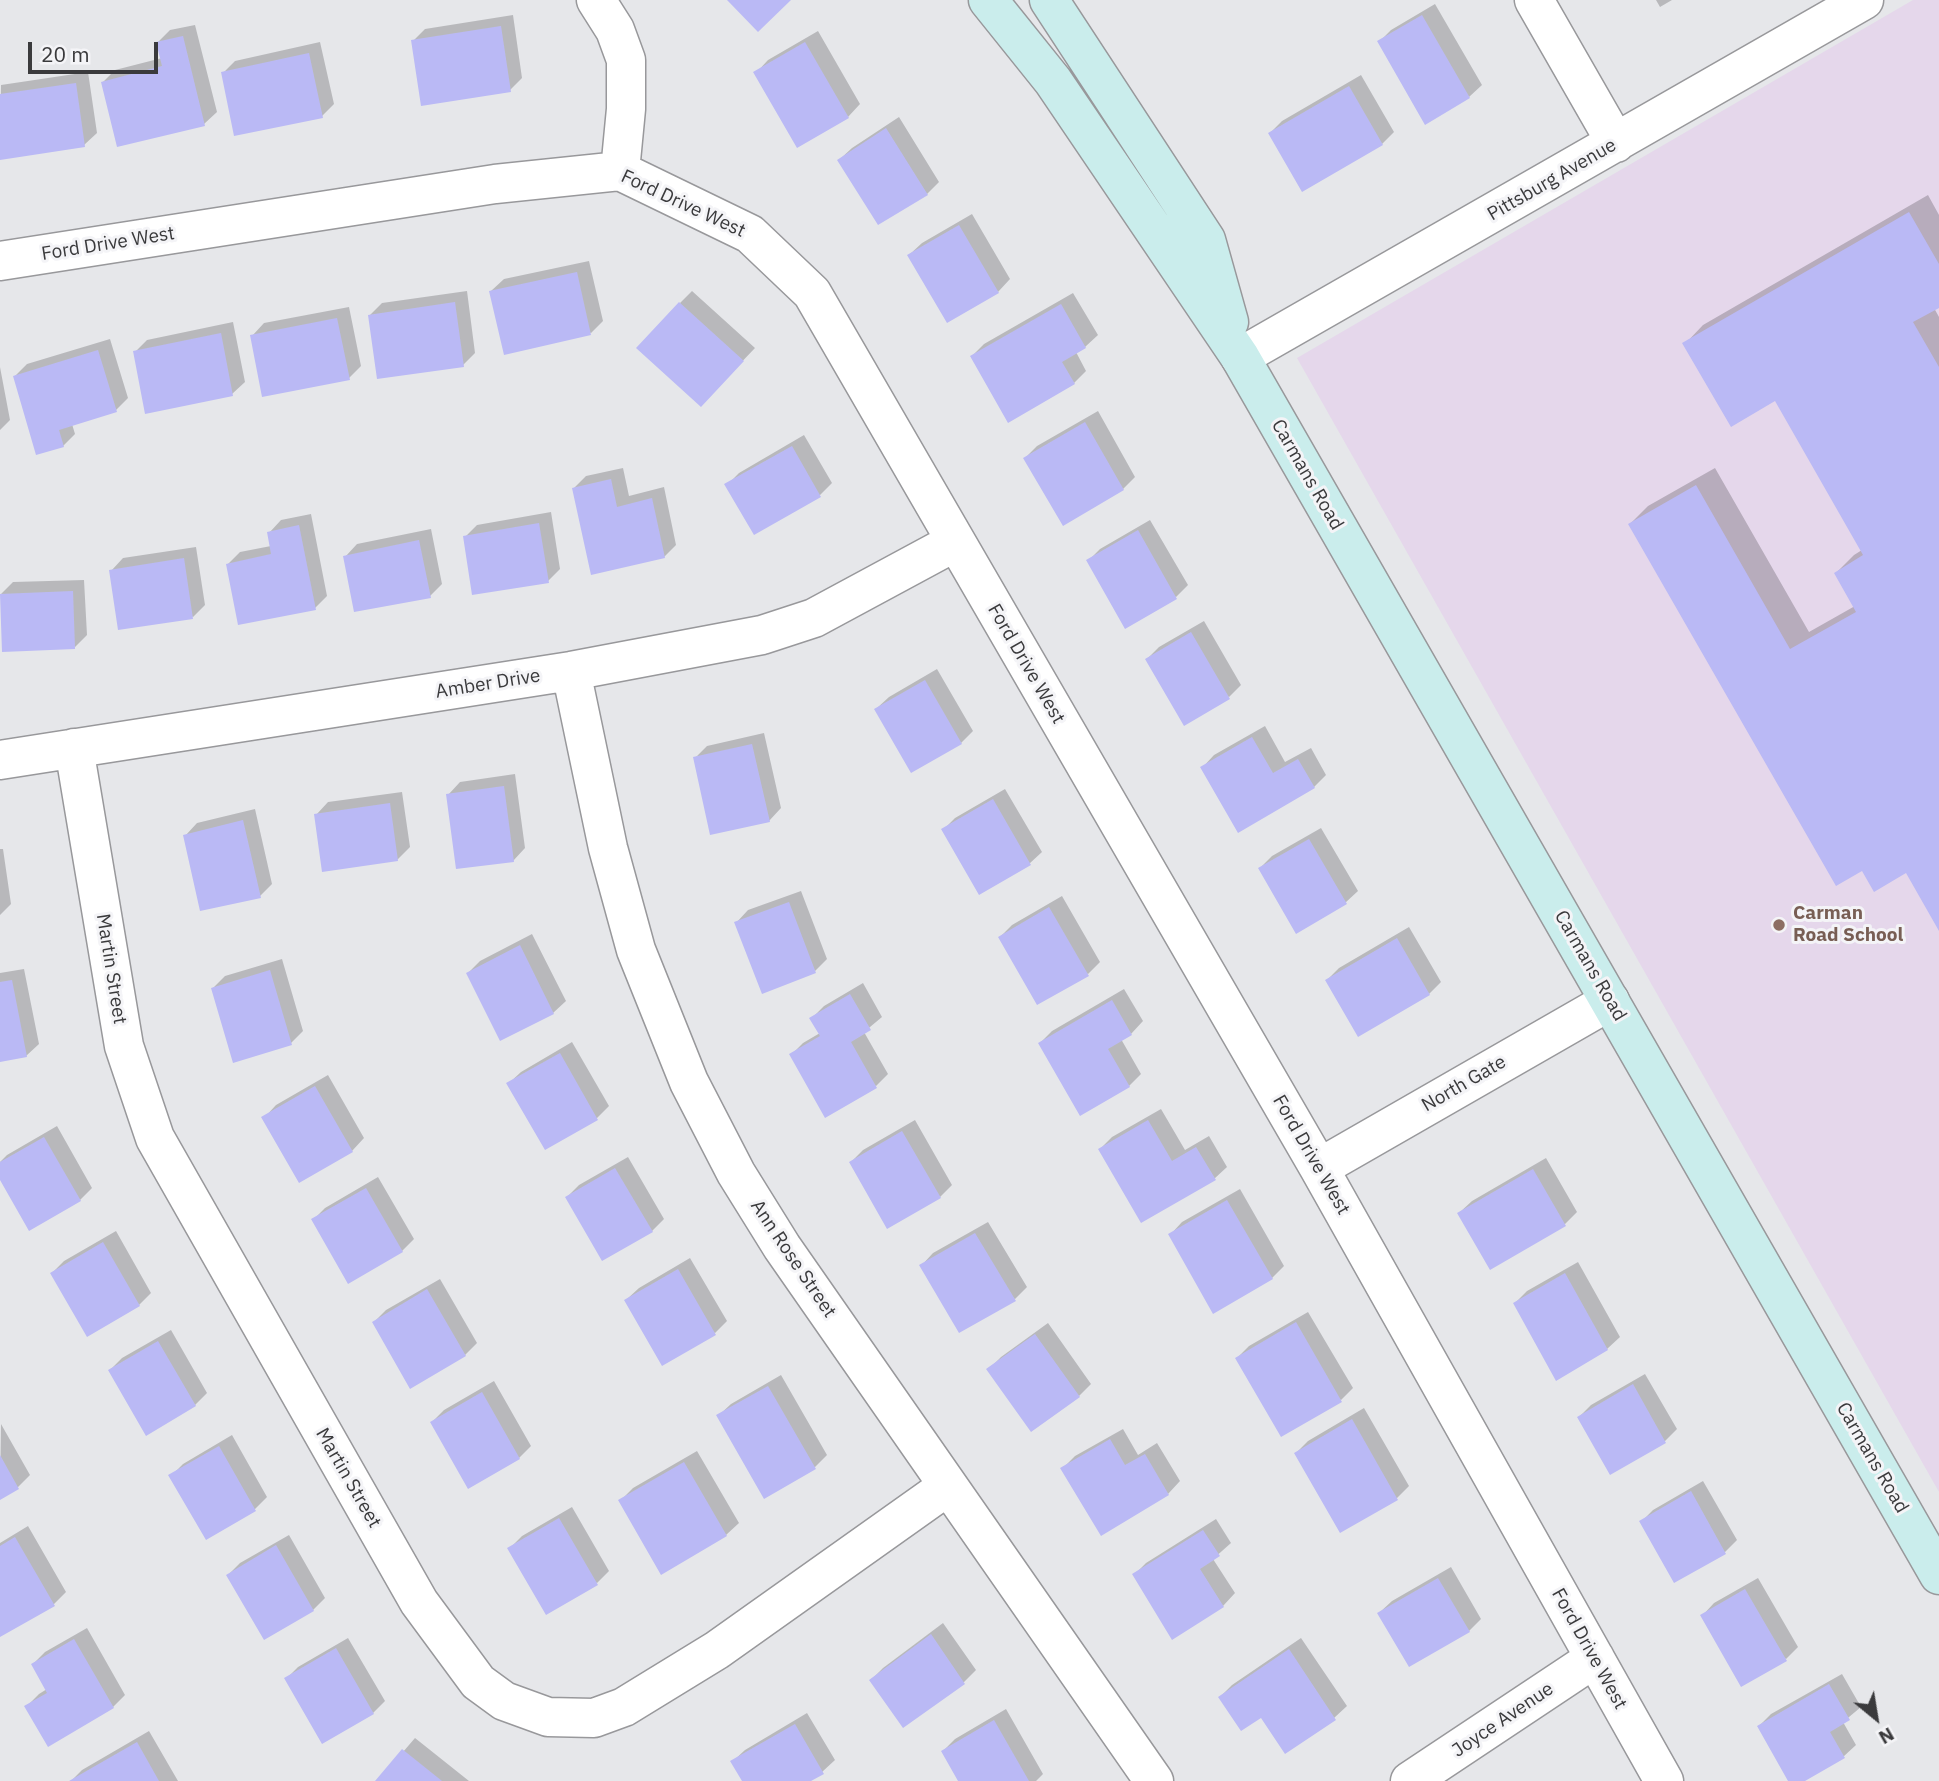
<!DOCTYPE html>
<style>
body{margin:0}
#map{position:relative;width:1939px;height:1781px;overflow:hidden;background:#e6e7ea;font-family:"IBM Plex Sans",sans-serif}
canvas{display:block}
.north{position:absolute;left:1841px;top:1683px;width:70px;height:70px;-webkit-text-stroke:5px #f4f4f7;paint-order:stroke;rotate:150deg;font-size:19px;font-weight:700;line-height:28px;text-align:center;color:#3a3a3c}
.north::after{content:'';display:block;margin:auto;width:24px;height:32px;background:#3a3a3c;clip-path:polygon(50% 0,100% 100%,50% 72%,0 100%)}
.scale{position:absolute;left:28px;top:42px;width:130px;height:32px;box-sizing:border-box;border:4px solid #3a3a3c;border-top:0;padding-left:9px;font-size:21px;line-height:24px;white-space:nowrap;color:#3a3a3c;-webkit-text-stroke:5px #f4f4f7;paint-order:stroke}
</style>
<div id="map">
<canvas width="1939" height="1781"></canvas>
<div class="north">N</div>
<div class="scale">20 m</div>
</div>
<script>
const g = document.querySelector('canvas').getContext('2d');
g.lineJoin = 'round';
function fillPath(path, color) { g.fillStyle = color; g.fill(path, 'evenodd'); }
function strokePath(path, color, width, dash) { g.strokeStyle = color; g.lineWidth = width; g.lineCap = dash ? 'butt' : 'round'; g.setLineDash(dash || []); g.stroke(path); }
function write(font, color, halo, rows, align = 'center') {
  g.font = font + ' "IBM Plex Sans",sans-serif'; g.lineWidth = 6; g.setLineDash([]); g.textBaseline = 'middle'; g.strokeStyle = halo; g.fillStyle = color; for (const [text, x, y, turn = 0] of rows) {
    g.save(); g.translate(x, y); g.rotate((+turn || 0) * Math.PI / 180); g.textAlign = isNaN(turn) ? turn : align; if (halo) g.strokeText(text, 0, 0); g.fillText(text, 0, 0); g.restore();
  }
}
fillPath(new Path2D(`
 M 1913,0 L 1939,0 L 1939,1492 L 1297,358 Z`), '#e5d7eb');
fillPath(new Path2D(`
 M 1656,0 L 1672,0 L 1660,7 Z
 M 1435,4 L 1482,85 L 1469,97 L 1379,42 L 1391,30 Z
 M 513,15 L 522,78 L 510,90 L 413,41 L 425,29 Z
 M 195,25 L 217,112 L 204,124 L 103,82 L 115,70 L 162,58 L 158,42 L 170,30 Z
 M 818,31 L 860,104 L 848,117 L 756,73 L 768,60 Z
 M 320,42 L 334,104 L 322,116 L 223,73 L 235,61 Z
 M 88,72 L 97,133 L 84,145 L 0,158 L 1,85 Z
 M 1361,75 L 1394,132 L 1382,144 L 1270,133 L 1282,121 Z
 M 899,117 L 939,182 L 927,194 L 839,160 L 852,148 Z
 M 1928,195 L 1939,215 L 1939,306 L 1934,308 L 1939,317 L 1939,927 L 1907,871 L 1630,524 L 1648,506 L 1715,468 L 1809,632 L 1855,606 L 1836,573 L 1854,555 L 1862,550 L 1776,399 L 1685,344 L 1703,325 Z
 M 972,214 L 1010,279 L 998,292 L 909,255 L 922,243 Z
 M 589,261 L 603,321 L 591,333 L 491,291 L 504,279 Z
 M 467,291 L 475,353 L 463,365 L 370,315 L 382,303 Z
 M 692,291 L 755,348 L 713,392 L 680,303 Z
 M 1073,293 L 1098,335 L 1085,347 L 1076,352 L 1086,371 L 1074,383 L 972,356 L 984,344 Z
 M 349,307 L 361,366 L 349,378 L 252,336 L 264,323 Z
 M 233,322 L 245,382 L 232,394 L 135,352 L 147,340 Z
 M 110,339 L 128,398 L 116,410 L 72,424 L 75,434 L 63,446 L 15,376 L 27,364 Z
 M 0,367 L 10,420 L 0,430 Z
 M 1098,411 L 1135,477 L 1123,489 L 1063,523 L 1025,458 L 1037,446 Z
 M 804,435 L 832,483 L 820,495 L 727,485 L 739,473 Z
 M 623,468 L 629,496 L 664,487 L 676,545 L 664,557 L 574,488 L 586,476 Z
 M 551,512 L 560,569 L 548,581 L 465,537 L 477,525 Z
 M 311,514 L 327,596 L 315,608 L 228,564 L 240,552 L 271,546 L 269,533 L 281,520 Z
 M 1150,520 L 1188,585 L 1176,597 L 1088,561 L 1100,549 Z
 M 431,529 L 442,584 L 430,596 L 345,557 L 357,544 Z
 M 196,547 L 205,605 L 193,617 L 111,571 L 123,558 Z
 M 84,580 L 87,635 L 75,647 L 1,594 L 13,582 Z
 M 1204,621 L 1241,685 L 1229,697 L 1147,659 L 1159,647 Z
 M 937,669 L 973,731 L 961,743 L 876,709 L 889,697 Z
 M 1265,726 L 1285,762 L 1311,748 L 1326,775 L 1314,787 L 1239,831 L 1202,768 L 1214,755 Z
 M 764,733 L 781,808 L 769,821 L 695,758 L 707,746 Z
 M 515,774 L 525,848 L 513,861 L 448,795 L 460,782 Z
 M 1005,789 L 1042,852 L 1029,864 L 943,830 L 955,818 Z
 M 402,792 L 410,847 L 397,860 L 316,815 L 328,802 Z
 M 255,809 L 272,884 L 260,896 L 185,836 L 197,823 Z
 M 1321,828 L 1358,891 L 1345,903 L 1260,868 L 1272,856 Z
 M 0,849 L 3,849 L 11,904 L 0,915 Z
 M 801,891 L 827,959 L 815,971 L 736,923 L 748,910 Z
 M 1062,896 L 1100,962 L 1088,974 L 1000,937 L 1012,925 Z
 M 1409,927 L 1441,982 L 1429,994 L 1327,980 L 1339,968 Z
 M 532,934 L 566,1001 L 553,1013 L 468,973 L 480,961 Z
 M 282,959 L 303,1031 L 291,1043 L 213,988 L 225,976 Z
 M 24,969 L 39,1044 L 26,1056 L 0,1061 L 0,973 Z
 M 863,983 L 882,1017 L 864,1032 L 888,1074 L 876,1086 L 791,1055 L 803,1043 L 820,1033 L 812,1018 L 824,1006 Z
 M 1124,989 L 1143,1021 L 1131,1034 L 1121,1039 L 1141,1074 L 1129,1086 L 1040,1043 L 1052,1031 Z
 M 572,1042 L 609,1106 L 597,1118 L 546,1148 L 508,1084 L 521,1072 Z
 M 328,1075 L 364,1138 L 352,1151 L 264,1118 L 276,1105 Z
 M 1161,1109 L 1185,1150 L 1209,1136 L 1227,1167 L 1214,1179 L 1100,1149 L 1112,1137 Z
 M 915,1120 L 952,1185 L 940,1197 L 851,1162 L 863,1150 Z
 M 57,1126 L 92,1188 L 80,1200 L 0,1177 L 0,1162 L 7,1155 Z
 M 628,1157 L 664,1219 L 652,1231 L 567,1197 L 579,1185 Z
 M 1546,1158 L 1577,1212 L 1565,1224 L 1459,1213 L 1472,1201 Z
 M 378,1177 L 414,1239 L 402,1251 L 313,1220 L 325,1208 Z
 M 1240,1189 L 1284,1266 L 1272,1278 L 1170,1235 L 1182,1222 Z
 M 988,1222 L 1027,1287 L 1015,1299 L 921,1266 L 933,1253 Z
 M 116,1231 L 151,1293 L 139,1305 L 52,1273 L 64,1261 Z
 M 690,1258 L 727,1321 L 715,1333 L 626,1300 L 639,1288 Z
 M 1578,1262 L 1620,1337 L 1607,1349 L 1515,1303 L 1527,1291 Z
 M 440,1279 L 477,1343 L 465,1355 L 374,1322 L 386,1310 Z
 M 1308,1312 L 1353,1388 L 1341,1400 L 1237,1358 L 1249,1346 Z
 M 1048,1323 L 1091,1384 L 1079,1396 L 989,1369 L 1001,1357 Z
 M 171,1330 L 207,1393 L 195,1405 L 110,1370 L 122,1358 Z
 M 1645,1374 L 1677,1429 L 1665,1441 L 1611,1472 L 1579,1417 L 1591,1405 Z
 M 781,1375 L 827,1455 L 815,1467 L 765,1496 L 718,1416 L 731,1404 Z
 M 494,1381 L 531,1446 L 519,1458 L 469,1487 L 432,1422 L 444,1410 Z
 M 1364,1408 L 1409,1486 L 1397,1498 L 1341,1531 L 1296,1453 L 1308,1441 Z
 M 1,1424 L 30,1475 L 18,1487 L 0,1498 Z
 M 1123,1429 L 1138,1455 L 1157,1443 L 1180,1481 L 1168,1494 L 1062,1469 L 1075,1456 Z
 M 232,1435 L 267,1497 L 255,1509 L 206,1537 L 171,1476 L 183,1464 Z
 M 697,1451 L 739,1523 L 726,1535 L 621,1500 L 633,1488 Z
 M 1703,1481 L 1737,1540 L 1725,1552 L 1675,1581 L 1641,1522 L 1653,1510 Z
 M 572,1507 L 609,1571 L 597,1583 L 510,1548 L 522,1536 Z
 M 1216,1519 L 1231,1543 L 1213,1559 L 1235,1593 L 1223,1606 L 1134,1575 L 1146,1563 Z
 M 28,1526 L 66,1592 L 54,1604 L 0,1635 L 0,1543 Z
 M 289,1535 L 325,1598 L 313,1610 L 228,1575 L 240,1563 Z
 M 1451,1567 L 1481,1619 L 1469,1631 L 1379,1613 L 1392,1601 Z
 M 1758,1578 L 1798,1647 L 1786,1659 L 1702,1616 L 1714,1603 Z
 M 943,1623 L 976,1670 L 964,1682 L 904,1725 L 871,1680 L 883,1668 Z
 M 87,1628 L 125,1695 L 113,1707 L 27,1706 L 39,1694 L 47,1689 L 33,1664 L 45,1652 Z
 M 348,1638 L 385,1701 L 373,1713 L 286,1679 L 298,1667 Z
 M 1301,1638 L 1347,1706 L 1334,1718 L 1262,1716 L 1220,1697 L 1232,1685 Z
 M 1842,1674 L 1861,1707 L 1843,1722 L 1856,1745 L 1843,1757 L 1802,1781 L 1790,1781 L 1759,1726 L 1771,1714 Z
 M 1006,1709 L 1043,1774 L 1036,1781 L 960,1781 L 943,1751 L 955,1739 Z
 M 807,1713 L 835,1760 L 822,1772 L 807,1781 L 744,1781 L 732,1762 L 745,1750 Z
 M 149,1731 L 178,1781 L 71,1781 L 82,1770 Z
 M 415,1738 L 469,1781 L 378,1781 Z`), '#0003');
fillPath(new Path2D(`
 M 727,0 L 791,0 L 758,32 Z
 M 1422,15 L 1470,98 L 1425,125 L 1377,41 Z
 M 501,26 L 511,92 L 421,106 L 411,40 Z
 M 183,36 L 205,126 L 117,147 L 101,82 L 162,66 L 156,42 Z
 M 805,42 L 849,118 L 797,148 L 753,72 Z
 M 309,53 L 323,118 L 234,136 L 221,72 Z
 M 76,83 L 85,147 L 0,160 L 0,94 Z
 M 1349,86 L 1383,145 L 1302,192 L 1268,133 Z
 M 886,128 L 928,195 L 878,225 L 837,160 Z
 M 1909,212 L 1939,264 L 1939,308 L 1913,322 L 1939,367 L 1939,931 L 1906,873 L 1874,892 L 1862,871 L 1836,886 L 1628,524 L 1696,485 L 1790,649 L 1856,612 L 1834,573 L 1863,555 L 1775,401 L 1731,427 L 1682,343 Z
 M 959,225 L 999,293 L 947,323 L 907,255 Z
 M 577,272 L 591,335 L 504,355 L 489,291 Z
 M 455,302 L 464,367 L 377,379 L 368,315 Z
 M 679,302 L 744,361 L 701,407 L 636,348 Z
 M 1061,304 L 1086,348 L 1062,362 L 1075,384 L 1008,423 L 970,356 Z
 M 337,318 L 350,380 L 262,397 L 250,335 Z
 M 221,333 L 233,396 L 145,414 L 133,351 Z
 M 98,350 L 117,412 L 59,430 L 64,447 L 36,455 L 13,376 Z
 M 1085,422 L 1124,490 L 1063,526 L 1023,458 Z
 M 792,446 L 821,497 L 754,535 L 724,484 Z
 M 611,479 L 617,507 L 652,498 L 665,558 L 591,575 L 572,488 Z
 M 539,523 L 549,583 L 472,595 L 463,536 Z
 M 299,525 L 316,610 L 238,625 L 226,564 L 271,554 L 267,532 Z
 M 1138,530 L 1177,599 L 1125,629 L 1086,560 Z
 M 419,540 L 431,598 L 354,612 L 343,556 Z
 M 184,558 L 193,619 L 118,630 L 109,570 Z
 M 73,591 L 75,649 L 2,652 L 0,594 Z
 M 1191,632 L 1230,699 L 1184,726 L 1145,659 Z
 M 925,680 L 962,744 L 911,773 L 874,709 Z
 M 1252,737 L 1273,773 L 1298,759 L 1315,788 L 1238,833 L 1200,767 Z
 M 752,744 L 770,822 L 710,835 L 693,757 Z
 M 504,786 L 514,862 L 456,869 L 446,794 Z
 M 993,799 L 1031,865 L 979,895 L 941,829 Z
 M 390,803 L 398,861 L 322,872 L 314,814 Z
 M 243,820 L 261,898 L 200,911 L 183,835 Z
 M 1309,839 L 1347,904 L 1296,934 L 1258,868 Z
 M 789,902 L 816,973 L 762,994 L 734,922 Z
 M 1049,907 L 1089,976 L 1037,1005 L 998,937 Z
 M 1397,938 L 1430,995 L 1358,1037 L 1325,980 Z
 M 520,945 L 554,1014 L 500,1041 L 466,973 Z
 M 270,970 L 292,1045 L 233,1063 L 211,988 Z
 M 12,980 L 27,1057 L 0,1062 L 0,982 Z
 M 850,994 L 871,1030 L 851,1042 L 877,1088 L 825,1118 L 789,1054 L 820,1036 L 809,1018 Z
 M 1112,1000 L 1132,1035 L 1108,1049 L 1130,1087 L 1080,1116 L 1038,1043 Z
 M 560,1053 L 598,1120 L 545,1150 L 506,1083 Z
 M 315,1086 L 353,1152 L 299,1183 L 261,1117 Z
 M 1148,1120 L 1172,1161 L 1196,1147 L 1216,1180 L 1141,1223 L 1098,1149 Z
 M 902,1131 L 941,1198 L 887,1229 L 849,1162 Z
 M 44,1137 L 81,1201 L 29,1231 L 0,1180 L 0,1162 Z
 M 615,1168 L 653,1232 L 602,1261 L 565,1197 Z
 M 1533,1169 L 1566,1226 L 1490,1270 L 1457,1213 Z
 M 366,1188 L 403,1252 L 348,1284 L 311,1219 Z
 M 1227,1200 L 1273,1279 L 1213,1314 L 1168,1234 Z
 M 975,1233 L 1016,1301 L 959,1333 L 919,1265 Z
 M 103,1242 L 140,1306 L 87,1337 L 50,1273 Z
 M 678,1269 L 716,1335 L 662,1366 L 624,1300 Z
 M 1565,1273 L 1608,1350 L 1556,1381 L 1513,1303 Z
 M 427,1289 L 466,1356 L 410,1389 L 372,1322 Z
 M 1296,1322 L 1342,1402 L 1281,1437 L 1235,1358 Z
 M 1035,1334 L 1080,1397 L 1031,1432 L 986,1369 Z
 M 158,1341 L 196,1406 L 146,1436 L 108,1370 Z
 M 1633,1384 L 1666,1443 L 1610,1475 L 1577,1417 Z
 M 768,1386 L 816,1469 L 764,1499 L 716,1415 Z
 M 482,1392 L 520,1459 L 468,1489 L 430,1422 Z
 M 1352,1419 L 1398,1500 L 1340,1533 L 1294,1453 Z
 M 1110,1439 L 1125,1465 L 1145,1454 L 1169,1495 L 1101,1536 L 1060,1468 Z
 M 219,1446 L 256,1511 L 206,1540 L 168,1475 Z
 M 0,1455 L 19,1489 L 0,1500 Z
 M 684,1462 L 727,1536 L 661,1575 L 618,1500 Z
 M 1691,1491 L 1726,1554 L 1674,1583 L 1639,1521 Z
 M 559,1518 L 598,1585 L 546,1615 L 507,1548 Z
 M 1203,1530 L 1220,1556 L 1200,1569 L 1224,1607 L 1172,1640 L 1132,1574 Z
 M 15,1537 L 55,1606 L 0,1637 L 0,1546 Z
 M 276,1545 L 314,1611 L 264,1640 L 226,1575 Z
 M 1438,1578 L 1470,1632 L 1409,1667 L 1377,1613 Z
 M 1745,1589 L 1787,1661 L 1741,1687 L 1700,1615 Z
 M 931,1634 L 965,1684 L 903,1728 L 869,1680 Z
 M 74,1639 L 114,1708 L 48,1747 L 24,1706 L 47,1693 L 31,1664 Z
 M 336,1648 L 374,1714 L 322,1744 L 284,1678 Z
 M 1289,1649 L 1336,1720 L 1285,1754 L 1261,1718 L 1241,1731 L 1218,1697 Z
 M 1829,1684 L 1850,1720 L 1830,1732 L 1845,1758 L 1805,1781 L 1788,1781 L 1757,1726 Z
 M 994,1720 L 1029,1781 L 958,1781 L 941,1751 Z
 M 795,1724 L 824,1774 L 811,1781 L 742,1781 L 730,1761 Z
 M 137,1742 L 159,1781 L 69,1781 Z
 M 402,1749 L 442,1781 L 375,1781 Z`), '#bab9f5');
const street = new Path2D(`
 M 596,0 L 615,30 L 626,60 L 626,109 L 620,171
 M 1534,0 L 1616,143
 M 0,261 L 495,184 L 620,171 L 750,234 L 812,293 L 1319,1168 L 1664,1781
 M 1240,357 L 1864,0
 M 571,671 L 608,848 L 636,950 L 689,1082 L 736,1173 L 782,1247 L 1154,1781
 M 74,748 L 124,1046 L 155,1138 L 419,1602 L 478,1682 L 504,1701 L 548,1717 L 594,1718 L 624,1707 L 717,1650 L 948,1486
 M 0,760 L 571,671 L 762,635 L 814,618 L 955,542
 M 1319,1168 L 1610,1001
 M 1410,1781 L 1595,1658`);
const secondary = new Path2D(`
 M 988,0 L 1053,81 L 1240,357 L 1939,1575
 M 1049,0 L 1206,240 L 1229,322`);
strokePath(street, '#98989b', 41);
strokePath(secondary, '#98989b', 41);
strokePath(street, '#fff', 38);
strokePath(secondary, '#caedec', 38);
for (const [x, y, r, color] of [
 [1779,925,7,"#8d6e63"]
]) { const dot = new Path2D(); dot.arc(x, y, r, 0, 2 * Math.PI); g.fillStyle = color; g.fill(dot); strokePath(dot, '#f4f4f7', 2.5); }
write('19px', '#3a3a3c', '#f4f4f7', [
 ["Pittsburg Avenue",1552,180,-30],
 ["Ford Drive West",683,204,25],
 ["Ford Drive West",108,244,-9],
 ["Carmans Road",1307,475,60],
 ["Ford Drive West",1026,664,60],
 ["Amber Drive",488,684,-9],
 ["Carmans Road",1590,966,60],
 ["Martin Street",111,969,81],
 ["North Gate",1464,1084,-30],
 ["Ford Drive West",1311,1155,60],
 ["Ann Rose Street",793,1259,56],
 ["Carmans Road",1872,1458,60],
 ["Martin Street",348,1478,60],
 ["Ford Drive West",1589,1649,61],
 ["Joyce Avenue",1503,1720,-34]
]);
write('bold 19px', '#785e54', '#f4f4f7', [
 ["Carman",1793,914],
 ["Road School",1793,936]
], 'left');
</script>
